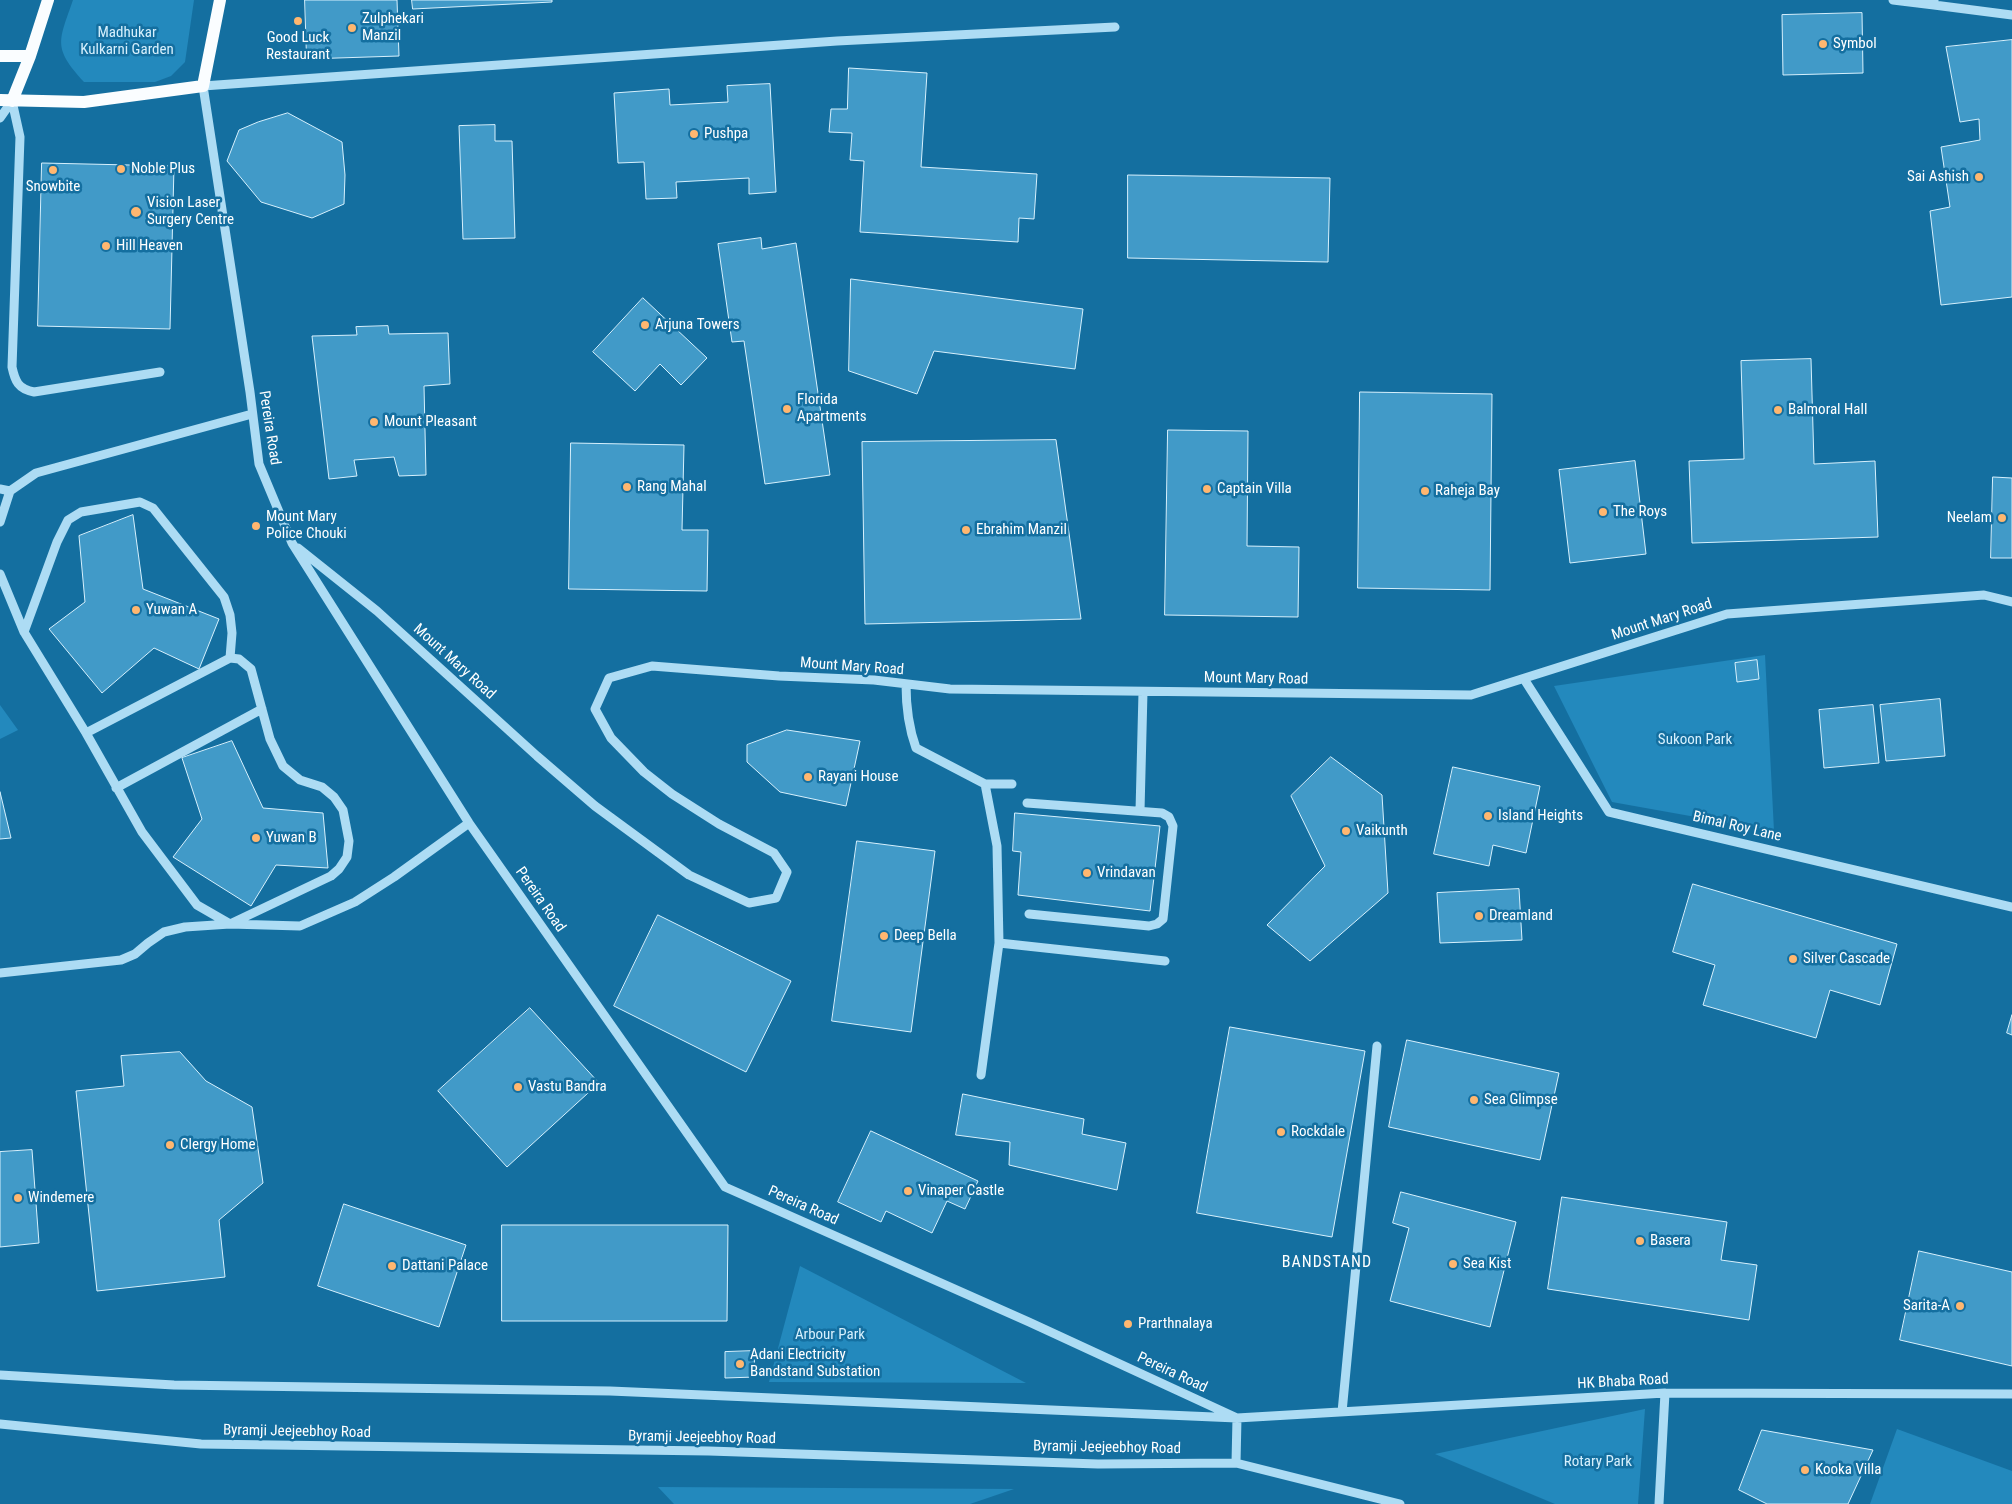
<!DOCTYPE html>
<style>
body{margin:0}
canvas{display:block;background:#146fa0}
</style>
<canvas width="2012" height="1504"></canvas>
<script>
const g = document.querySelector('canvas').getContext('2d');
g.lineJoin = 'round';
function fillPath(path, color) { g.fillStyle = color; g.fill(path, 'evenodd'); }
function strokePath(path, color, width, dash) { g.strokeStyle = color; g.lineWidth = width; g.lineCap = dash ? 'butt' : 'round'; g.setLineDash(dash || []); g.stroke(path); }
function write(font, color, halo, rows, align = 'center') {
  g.font = font + ' "Roboto Condensed",sans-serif'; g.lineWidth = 5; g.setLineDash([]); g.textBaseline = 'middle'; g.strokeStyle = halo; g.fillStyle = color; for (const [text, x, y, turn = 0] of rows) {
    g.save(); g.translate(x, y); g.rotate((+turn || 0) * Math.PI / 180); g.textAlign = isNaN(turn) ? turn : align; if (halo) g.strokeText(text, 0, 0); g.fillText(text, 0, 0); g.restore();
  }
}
fillPath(new Path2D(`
 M 73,0 L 194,0 L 185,62 L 171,76 L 155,82 L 84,82 C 52,47 59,41 73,0 Z
 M 1765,655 L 1774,831 L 1612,802 L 1554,686 Z
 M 0,705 L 18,730 L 0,739 Z
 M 800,1266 L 1026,1383 L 769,1382 Z
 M 1645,1409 L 1638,1504 L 1555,1504 L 1435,1454 Z
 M 1897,1429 L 2012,1471 L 2012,1504 L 1870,1504 Z
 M 658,1487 L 1014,1489 L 970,1504 L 674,1504 Z`), '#2389bd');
const building = new Path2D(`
 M 305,0 L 397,0 L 399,56 L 307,59 Z
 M 412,0 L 552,0 L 552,2 L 413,9 Z
 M 1862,13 L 1863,73 L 1783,75 L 1782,15 Z
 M 2012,40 L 2012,297 L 1941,305 L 1930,211 L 1950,207 L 1941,147 L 1980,140 L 1979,119 L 1960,122 L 1946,47 Z
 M 849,68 L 927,73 L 921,167 L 1037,174 L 1034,219 L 1019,218 L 1018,242 L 860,232 L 864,161 L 850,160 L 852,133 L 829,132 L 831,109 L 847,109 Z
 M 770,84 L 776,192 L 749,194 L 749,178 L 676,182 L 677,198 L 646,199 L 644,162 L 618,163 L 614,93 L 669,89 L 670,105 L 728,102 L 727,86 Z
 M 288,113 L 342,142 L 345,175 L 344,204 L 312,218 L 261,202 L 227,161 L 239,130 L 258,122 Z
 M 495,125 L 495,141 L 512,141 L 515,238 L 463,239 L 459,126 Z
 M 42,163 L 174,166 L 170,329 L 38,326 Z
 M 1128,175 L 1330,178 L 1328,262 L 1128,258 Z
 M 761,238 L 762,249 L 796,243 L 830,475 L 765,484 L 744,341 L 732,342 L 718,244 Z
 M 851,279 L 1083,309 L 1075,369 L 934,351 L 917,394 L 849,371 Z
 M 643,298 L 707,358 L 681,385 L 660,364 L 635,391 L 593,352 Z
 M 388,326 L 389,334 L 448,333 L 450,384 L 424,386 L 426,475 L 399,476 L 394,457 L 354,460 L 357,476 L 329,479 L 312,336 L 357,335 L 356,327 Z
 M 1811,359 L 1814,464 L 1875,461 L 1878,537 L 1692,543 L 1689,461 L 1744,459 L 1741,361 Z
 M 1360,392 L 1492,394 L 1490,590 L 1358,588 Z
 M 1168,430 L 1248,431 L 1247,546 L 1299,547 L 1298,617 L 1165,615 Z
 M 1056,440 L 1081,619 L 865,624 L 862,442 Z
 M 571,443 L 684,445 L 682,530 L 708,530 L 707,591 L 569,589 Z
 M 1635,461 L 1646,554 L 1570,563 L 1559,470 Z
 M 1993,477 L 2012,478 L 2012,558 L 1991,558 Z
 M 133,515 L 143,589 L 219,619 L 199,669 L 154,648 L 102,693 L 49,629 L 85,602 L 79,536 Z
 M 1757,660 L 1759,679 L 1737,682 L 1735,663 Z
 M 1940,699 L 1945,756 L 1886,761 L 1880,705 Z
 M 1873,705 L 1879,763 L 1824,768 L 1819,710 Z
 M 787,730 L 860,741 L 846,806 L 780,792 L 747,762 L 747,745 Z
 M 232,741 L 263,808 L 323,813 L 328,868 L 276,865 L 251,906 L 173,857 L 202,819 L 182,758 Z
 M 1331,757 L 1382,795 L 1388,893 L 1310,961 L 1267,925 L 1325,866 L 1291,796 Z
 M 1453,767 L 1540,786 L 1526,853 L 1493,845 L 1489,866 L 1434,854 Z
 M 0,792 L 11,838 L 0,839 Z
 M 1015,813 L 1160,826 L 1150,911 L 1018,895 L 1021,852 L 1013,851 Z
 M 857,841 L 935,851 L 911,1032 L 832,1021 Z
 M 1693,884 L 1897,944 L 1880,1005 L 1830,990 L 1816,1038 L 1703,1005 L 1715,965 L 1673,952 Z
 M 1519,889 L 1522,940 L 1440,943 L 1437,893 Z
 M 658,915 L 791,981 L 746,1072 L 614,1006 Z
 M 530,1008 L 599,1083 L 507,1167 L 438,1091 Z
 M 2012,1015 L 2012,1035 L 2007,1033 Z
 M 1230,1027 L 1365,1051 L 1332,1237 L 1197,1213 Z
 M 1407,1040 L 1559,1073 L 1540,1160 L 1389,1127 Z
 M 180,1052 L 206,1081 L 252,1107 L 263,1183 L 219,1220 L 225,1277 L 97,1291 L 76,1091 L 124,1086 L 121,1056 Z
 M 963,1094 L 1084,1119 L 1082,1134 L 1126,1143 L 1117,1190 L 1009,1165 L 1010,1142 L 956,1135 Z
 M 871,1131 L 978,1181 L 965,1209 L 947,1201 L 932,1233 L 886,1211 L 881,1222 L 838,1202 Z
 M 32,1150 L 39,1243 L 0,1247 L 0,1152 Z
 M 1401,1192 L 1516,1222 L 1490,1327 L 1390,1301 L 1409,1228 L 1393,1223 Z
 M 1562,1197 L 1727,1222 L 1721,1260 L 1757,1265 L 1749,1320 L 1548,1289 Z
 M 344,1204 L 466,1245 L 439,1327 L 318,1286 Z
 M 502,1225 L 728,1225 L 727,1321 L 502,1321 Z
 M 1919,1251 L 2012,1272 L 2012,1366 L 1900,1340 Z
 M 754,1351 L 755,1377 L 725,1378 L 725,1352 Z
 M 1762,1430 L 1873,1450 L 1848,1504 L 1767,1504 L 1739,1490 Z`);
fillPath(building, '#419ac8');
strokePath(building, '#d6f0fd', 1);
strokePath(new Path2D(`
 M 1893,0 L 1934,5
 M 1934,0 L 1934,5 L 2012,15
 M 1115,27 L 837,41 L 203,86 L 250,392 L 259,464 L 292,543 L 469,823 L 725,1187 L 1029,1322 L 1237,1418
 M 12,101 L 20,137 L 12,367 C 15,381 18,389 34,392 L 160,372
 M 0,118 L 12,101
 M 0,489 L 10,491
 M 0,522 L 10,491 L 36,473 L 252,414
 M 298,548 L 377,611 L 537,756 L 595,806 L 689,875 L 749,903 L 776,898 L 787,872 L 774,853 L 719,824 L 672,794 L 644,772 L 611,738 L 595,709 L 609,678 L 652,666 L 779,676 L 874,680 L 950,689 L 1471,695 L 1727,614 L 1984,595 L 2012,602
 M 0,574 L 24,632 L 86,733 L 142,832 L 197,905 L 230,924 L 300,926 L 355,902 L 394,877 L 469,823
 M 24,632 L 57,542 L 68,520 L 81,512 L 140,502 L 153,508 L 224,597 L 230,615 L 232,633 L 230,658
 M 1524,679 L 1609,812 L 2012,907
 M 906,684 C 906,706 908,726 916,748 L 985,784 L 1012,784
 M 116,788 L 262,709
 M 1027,803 L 1162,813 L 1169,817 L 1173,826 L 1163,919 L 1157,924 L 1149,926 L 1029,914
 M 1140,811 L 1143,692
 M 999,943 L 1165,961
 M 0,973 L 121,960 L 135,954 L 148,943 L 164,932 L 185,927 L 230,924 L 331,876 L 339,869 L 347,857 L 349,841 L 343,810 L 334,797 L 322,787 L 300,780 L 283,766 L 270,739 L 251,669 L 239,659 L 230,658 L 86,733
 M 981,1075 L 999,943 L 997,846 L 985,784
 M 0,1375 L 174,1385 L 610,1391 L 1237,1418 L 1665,1393 L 2012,1394
 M 1342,1412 L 1377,1046
 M 0,1424 L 201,1444 L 709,1451 L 1098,1464 L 1236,1463 L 1400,1504
 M 1236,1463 L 1237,1418
 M 1659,1504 L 1665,1393`), '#addcf4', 9);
strokePath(new Path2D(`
 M 0,56 L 30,56
 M 0,100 L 84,102 L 203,86 L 220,0
 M 12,101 L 30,56 L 48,0`), '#fafdff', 12);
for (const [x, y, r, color] of [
 [298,21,5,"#ffb770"],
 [352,28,5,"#ffb770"],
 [1823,44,5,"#ffb770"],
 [694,134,5,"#ffb770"],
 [121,169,5,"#ffb770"],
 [53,170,5,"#ffb770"],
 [1979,177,5,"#ffb770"],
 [136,212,6,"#ffb770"],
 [106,246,5,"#ffb770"],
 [645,325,5,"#ffb770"],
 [787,409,5,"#ffb770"],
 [1778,410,5,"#ffb770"],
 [374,422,5,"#ffb770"],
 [627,487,5,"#ffb770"],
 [1207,489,5,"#ffb770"],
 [1425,491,5,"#ffb770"],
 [1603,512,5,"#ffb770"],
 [2002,518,5,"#ffb770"],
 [256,526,5,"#ffb770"],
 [966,530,5,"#ffb770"],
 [136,610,5,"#ffb770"],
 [808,777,5,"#ffb770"],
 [1488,816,5,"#ffb770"],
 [1346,831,5,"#ffb770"],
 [256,838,5,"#ffb770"],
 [1087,873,5,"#ffb770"],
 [1479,916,5,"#ffb770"],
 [884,936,5,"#ffb770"],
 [1793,959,5,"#ffb770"],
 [518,1087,5,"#ffb770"],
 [1474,1100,5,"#ffb770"],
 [1281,1132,5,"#ffb770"],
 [170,1145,5,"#ffb770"],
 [908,1191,5,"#ffb770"],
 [18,1198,5,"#ffb770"],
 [1640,1241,5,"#ffb770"],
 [1453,1264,5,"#ffb770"],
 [392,1266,5,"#ffb770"],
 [1960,1306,5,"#ffb770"],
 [1128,1324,5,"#ffb770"],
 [740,1364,5,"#ffb770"],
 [1805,1470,5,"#ffb770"]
]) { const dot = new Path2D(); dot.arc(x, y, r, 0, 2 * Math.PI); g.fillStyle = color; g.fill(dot); strokePath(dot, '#146fa0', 2); }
write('15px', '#fff', '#146fa0', [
 ["Zulphekari",362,19],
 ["Manzil",362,36],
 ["Good Luck",298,38,"center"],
 ["Restaurant",298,55,"center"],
 ["Symbol",1833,44],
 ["Pushpa",704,134],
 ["Noble Plus",131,169],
 ["Sai Ashish",1969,177,"right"],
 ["Snowbite",53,187,"center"],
 ["Vision Laser",147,203],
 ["Surgery Centre",147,220],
 ["Hill Heaven",116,246],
 ["Arjuna Towers",655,325],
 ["Florida",797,400],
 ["Apartments",797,417],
 ["Balmoral Hall",1788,410],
 ["Mount Pleasant",384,422],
 ["Rang Mahal",637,487],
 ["Captain Villa",1217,489],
 ["Raheja Bay",1435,491],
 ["The Roys",1613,512],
 ["Mount Mary",266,517],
 ["Police Chouki",266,534],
 ["Neelam",1992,518,"right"],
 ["Ebrahim Manzil",976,530],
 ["Yuwan A",146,610],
 ["Rayani House",818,777],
 ["Island Heights",1498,816],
 ["Vaikunth",1356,831],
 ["Yuwan B",266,838],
 ["Vrindavan",1097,873],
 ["Dreamland",1489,916],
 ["Deep Bella",894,936],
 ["Silver Cascade",1803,959],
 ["Vastu Bandra",528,1087],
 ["Sea Glimpse",1484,1100],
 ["Rockdale",1291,1132],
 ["Clergy Home",180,1145],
 ["Vinaper Castle",918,1191],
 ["Windemere",28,1198],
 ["Basera",1650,1241],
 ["Sea Kist",1463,1264],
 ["Dattani Palace",402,1266],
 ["Sarita-A",1950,1306,"right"],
 ["Prarthnalaya",1138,1324],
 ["Adani Electricity",750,1355],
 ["Bandstand Substation",750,1372],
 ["Kooka Villa",1815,1470]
], 'left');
write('15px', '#d6f0fd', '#146fa0', [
 ["Madhukar",127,33],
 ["Kulkarni Garden",127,50],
 ["Sukoon Park",1695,740],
 ["Arbour Park",830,1335],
 ["Rotary Park",1598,1462]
]);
write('15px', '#fff', '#146fa0', [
 ["Pereira Road",269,428,81],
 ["Mount Mary Road",1662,620,-18],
 ["Mount Mary Road",454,662,42],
 ["Mount Mary Road",852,667,4],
 ["Mount Mary Road",1256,679,1],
 ["Bimal Roy Lane",1737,827,13],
 ["Pereira Road",540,900,55],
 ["Pereira Road",803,1206,24],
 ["Pereira Road",1172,1373,25],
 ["HK Bhaba Road",1623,1382,-3],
 ["Byramji Jeejeebhoy Road",297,1432,1],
 ["Byramji Jeejeebhoy Road",702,1438,1],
 ["Byramji Jeejeebhoy Road",1107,1448,1]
]);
g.letterSpacing = '1px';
write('16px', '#fff', '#146fa0', [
 ["BANDSTAND",1327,1263]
]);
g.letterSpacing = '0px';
</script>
